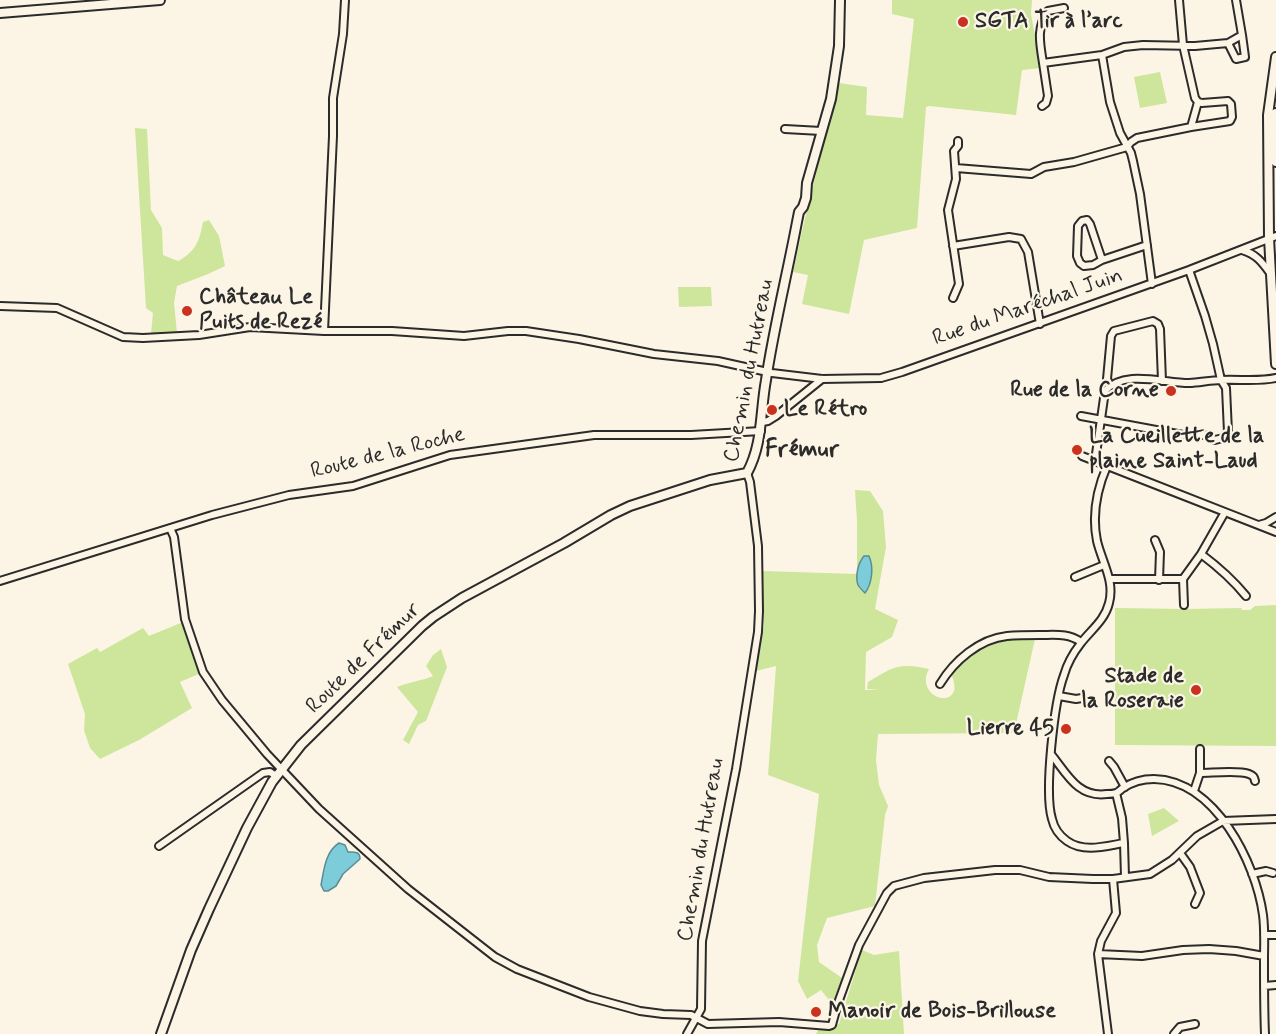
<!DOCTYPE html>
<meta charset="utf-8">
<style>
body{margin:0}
canvas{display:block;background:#fcf5e5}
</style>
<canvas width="1276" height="1034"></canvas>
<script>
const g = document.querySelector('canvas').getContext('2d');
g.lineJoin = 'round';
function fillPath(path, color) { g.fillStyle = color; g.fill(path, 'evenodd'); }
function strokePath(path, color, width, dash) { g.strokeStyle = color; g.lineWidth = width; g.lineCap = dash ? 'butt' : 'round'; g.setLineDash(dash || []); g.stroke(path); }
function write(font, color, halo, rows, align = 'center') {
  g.font = font + ' Mynerve,sans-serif'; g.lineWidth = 4.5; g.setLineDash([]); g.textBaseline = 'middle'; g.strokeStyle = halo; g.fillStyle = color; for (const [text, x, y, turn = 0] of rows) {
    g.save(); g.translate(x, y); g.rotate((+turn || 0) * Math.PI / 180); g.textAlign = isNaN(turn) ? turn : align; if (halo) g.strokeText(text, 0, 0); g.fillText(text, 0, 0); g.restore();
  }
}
fillPath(new Path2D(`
 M 892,0 L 1032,0 L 1031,14 L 1041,68 L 1022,70 L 1016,115 L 929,106 L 926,107 L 917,228 L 864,240 L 849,314 L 802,304 L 808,275 L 793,272 C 803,224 815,176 828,128 C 833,113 834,98 839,83 L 867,87 L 866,115 L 903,118 L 914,19 L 892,14 Z
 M 1160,72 L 1167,103 L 1140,108 L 1134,77 Z
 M 135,128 L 147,129 L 151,210 L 162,228 L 163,255 L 178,261 C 196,251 199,242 203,222 L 209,220 L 219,236 L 225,266 L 208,274 L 177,286 L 174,303 L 177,333 L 151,334 L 153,313 L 146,308 Z
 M 711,287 L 712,306 L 679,307 L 678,287 Z
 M 855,490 L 870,491 L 883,511 L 886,547 L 875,609 L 898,620 L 892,637 L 866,652 L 865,690 L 880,690 L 867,689 L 868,682 C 892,667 900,662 929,669 C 916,692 947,708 954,691 C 956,686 952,677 951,672 C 979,646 995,634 1035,639 L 1014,733 L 878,734 L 876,760 L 879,785 L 888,806 L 885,815 L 875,906 L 827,918 L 817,945 L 819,962 L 842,978 L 832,1004 L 821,990 L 807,999 L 798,981 L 819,794 L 768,775 L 776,666 L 756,671 L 764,626 L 762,571 L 857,574 L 857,521 Z
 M 1276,605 L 1276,746 L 1115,745 L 1115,608 L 1185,609 L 1241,608 L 1242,610 L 1250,610 L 1255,606 Z
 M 183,622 L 201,673 L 180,682 L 192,708 L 139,740 L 100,759 L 90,748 L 84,730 L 85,714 L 68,664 L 97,648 L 100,652 L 143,628 L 149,636 Z
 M 441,649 L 447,667 L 426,721 L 418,725 L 409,744 L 403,740 L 418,712 L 397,687 C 409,682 421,681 433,676 L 426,666 L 433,655 Z
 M 1164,808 L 1179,821 L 1152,836 L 1148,814 Z
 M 862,950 L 874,955 L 899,951 L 904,1034 L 816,1034 L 818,1030 L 839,1024 Z`), '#cde69c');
const water = new Path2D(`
 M 864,556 L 869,556 C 874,567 872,584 865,593 C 863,591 859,587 858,585 C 855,576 858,563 864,556 Z
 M 339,843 L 345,845 L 348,852 C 354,852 360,851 360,859 L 343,874 L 336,886 L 328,891 L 324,891 L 321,885 C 324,870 325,852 339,843 Z`);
fillPath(water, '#7dccd9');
strokePath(water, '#5c8c93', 1.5);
const minor = new Path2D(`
 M 1179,0 L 1183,45 L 1195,98 L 1198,102
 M 1228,43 L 1236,59 L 1245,57 L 1242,35
 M 1102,55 L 1110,102 L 1120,133 L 1131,153 L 1133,161 L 1140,194 L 1152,284
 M 1043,63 C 1040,43 1036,28 1048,11 L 1064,8
 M 1042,106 L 1046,103 L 1048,96 L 1043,63 L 1102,55 L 1124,47 L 1143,45 L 1195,46 L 1228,43 L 1242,35 L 1236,0
 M 785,129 L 821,131
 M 956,168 L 1031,174 L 1044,167 L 1074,162 L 1127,147 L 1131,142 L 1137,138 L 1191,127 L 1230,121 L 1232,117 L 1231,104 L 1228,101 L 1202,103 L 1198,102 L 1191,127
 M 953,246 L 1009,237 L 1021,239 L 1028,252 L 1040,324
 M 1242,250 C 1256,254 1262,262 1270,273
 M 1102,260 L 1090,224 L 1087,220 L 1082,221 L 1078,226 L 1077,256 L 1080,263 L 1084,266 L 1093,265 L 1102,260 L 1147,245
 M 953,298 L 959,284 L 948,210 L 956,179 L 954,151 L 958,146 L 958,141
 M 0,306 L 57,308 L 123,337 L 143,338 L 199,335 L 250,327 L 324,331 L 392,331 L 464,336 L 508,331 L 526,331 L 579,339 L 654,354 L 718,361 L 772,373 L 822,379 L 881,378 L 902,372 L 1189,270 L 1276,236
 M 324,331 L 333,136 L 333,98 L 343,34 L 345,0
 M 1110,385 L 1107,379 L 1111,336 L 1114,331 L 1153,321 L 1158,324 L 1160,329 L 1162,381
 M 1081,416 L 1183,435 L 1204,435 L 1215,440 L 1223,438 L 1228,432 L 1226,388 L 1221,380 L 1213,344 L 1205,316 L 1189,270
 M 762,422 L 768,421 L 776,416 L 822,379
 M 1082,456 L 1276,532
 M 1095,461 L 1105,391 C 1124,369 1163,383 1189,383 C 1199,383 1210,380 1221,380 C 1239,379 1258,382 1276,378
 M 1107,466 C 1097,489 1092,516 1097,541 C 1102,562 1115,581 1109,603 C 1105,620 1091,630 1081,643 C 1074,652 1067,664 1064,675 C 1054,702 1044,792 1052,819 C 1054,828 1060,836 1067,841 C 1084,853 1106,846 1124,843
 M 1259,525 L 1266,523 L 1276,517
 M 170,528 L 174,537 L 185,619 L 203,672 L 222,700 L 267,754 L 319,809 L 408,889 L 486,950 L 495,957 L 517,969 L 589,997 L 640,1011 L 663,1014 L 691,1015 L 708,1024 L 779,1022 L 829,1026 L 832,1025 L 838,1003 L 859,945 L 887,893 L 894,886 L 924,878 L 995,870 L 1020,870 L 1049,877 L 1093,879 L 1113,879 L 1150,874 L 1172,860 L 1197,836 L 1223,821 L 1276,819
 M 1155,540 L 1160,552 L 1159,580
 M 1201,554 C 1217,566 1233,580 1246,596
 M 1075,577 L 1104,565
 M 1110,579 L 1183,579 L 1201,554 L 1225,512
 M 1183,579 L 1184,605
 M 0,581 L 212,515 L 289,495 L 353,486 L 450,455 L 594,435 L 691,435 L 761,431
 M 940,684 C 954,661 979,639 1007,636 C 1018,635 1029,635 1040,635 C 1056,635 1068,633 1081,642
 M 1059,696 L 1076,699 L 1082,698
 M 1200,749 L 1200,773
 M 1051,754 C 1067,774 1078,798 1107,794 C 1110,794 1113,794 1116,793 C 1119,792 1121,789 1123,788 C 1132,782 1143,779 1154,779 C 1215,780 1256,863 1263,915 C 1265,930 1264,946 1264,961 C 1264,985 1264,1010 1265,1034
 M 1109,761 L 1114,767 L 1125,787
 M 1194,791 L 1200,773 C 1212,773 1239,770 1249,774 C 1254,776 1254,777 1255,781
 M 1116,793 L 1122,818 L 1124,843 L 1125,877
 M 159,846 L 263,773 L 270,772 L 276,776
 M 1180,853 L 1190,867 L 1200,893 L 1195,904
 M 1252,874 L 1266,871 L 1273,873
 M 1264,935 L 1276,935
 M 1098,954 L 1142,956 L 1183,950 L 1209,949 L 1236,951 L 1264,956
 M 1264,986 L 1276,985
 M 687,1034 L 701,1009 L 702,941 L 736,769 L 758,632 L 759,611 L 758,546 L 750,482 L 747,473
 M 1108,1034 L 1098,954 L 1101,941 L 1116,913 L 1113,879
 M 1174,1034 L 1180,1027 L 1195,1024`);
const tertiary = new Path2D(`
 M 0,13 L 160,0
 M 1276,57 L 1268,115 L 1269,238 L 1276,364
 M 1276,113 L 1276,162
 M 161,1034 L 191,950 L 209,909 L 247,828 L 272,782 L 301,745 L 422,626 L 433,617 L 462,598 L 564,543 L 611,515 L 630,506 L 710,480 L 747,473 C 763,444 760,412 766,380 C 774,327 787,275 797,222 L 799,212 L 803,207 L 806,198 L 807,183 L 831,99 L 839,46 L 840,0`);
strokePath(minor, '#2b2b2b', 10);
strokePath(tertiary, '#2b2b2b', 12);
strokePath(minor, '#fcf5e5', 6);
strokePath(tertiary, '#fcf5e5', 8);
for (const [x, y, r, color] of [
 [963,22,6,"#c8321e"],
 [187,311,6,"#c8321e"],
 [1171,391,6,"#c8321e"],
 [772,410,6,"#c8321e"],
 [1077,450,6,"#c8321e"],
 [1196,690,6,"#c8321e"],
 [1066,729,6,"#c8321e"],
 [816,1012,6,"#c8321e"]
]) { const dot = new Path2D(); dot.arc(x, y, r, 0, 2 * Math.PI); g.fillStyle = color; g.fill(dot); strokePath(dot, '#fcf5e5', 2); }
write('bold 22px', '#2b2b2b', '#fcf5e5', [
 ["SGTA Tir à l’arc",975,22],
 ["Château Le",199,298],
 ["Puits de Rezé",199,323],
 ["Rue de la Corne",1159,391,"right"],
 ["Le Rétro",784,410],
 ["La Cueillette de la",1089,437],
 ["plaine Saint-Laud",1089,462],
 ["Stade de",1184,677,"right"],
 ["la Roseraie",1184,702,"right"],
 ["Lierre 45",1054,729,"right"],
 ["Manoir de Bois-Brillouse",828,1012]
], 'left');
write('22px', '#2b2b2b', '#fcf5e5', [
 ["Rue du Maréchal Juin",1028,308,-19],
 ["Chemin du Hutreau",750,371,-79],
 ["Route de la Roche",388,454,-14],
 ["Route de Frémur",364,659,-44],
 ["Chemin du Hutreau",702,850,-80]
]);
write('bold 24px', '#2b2b2b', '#fcf5e5', [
 ["Frémur",802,451]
]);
</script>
